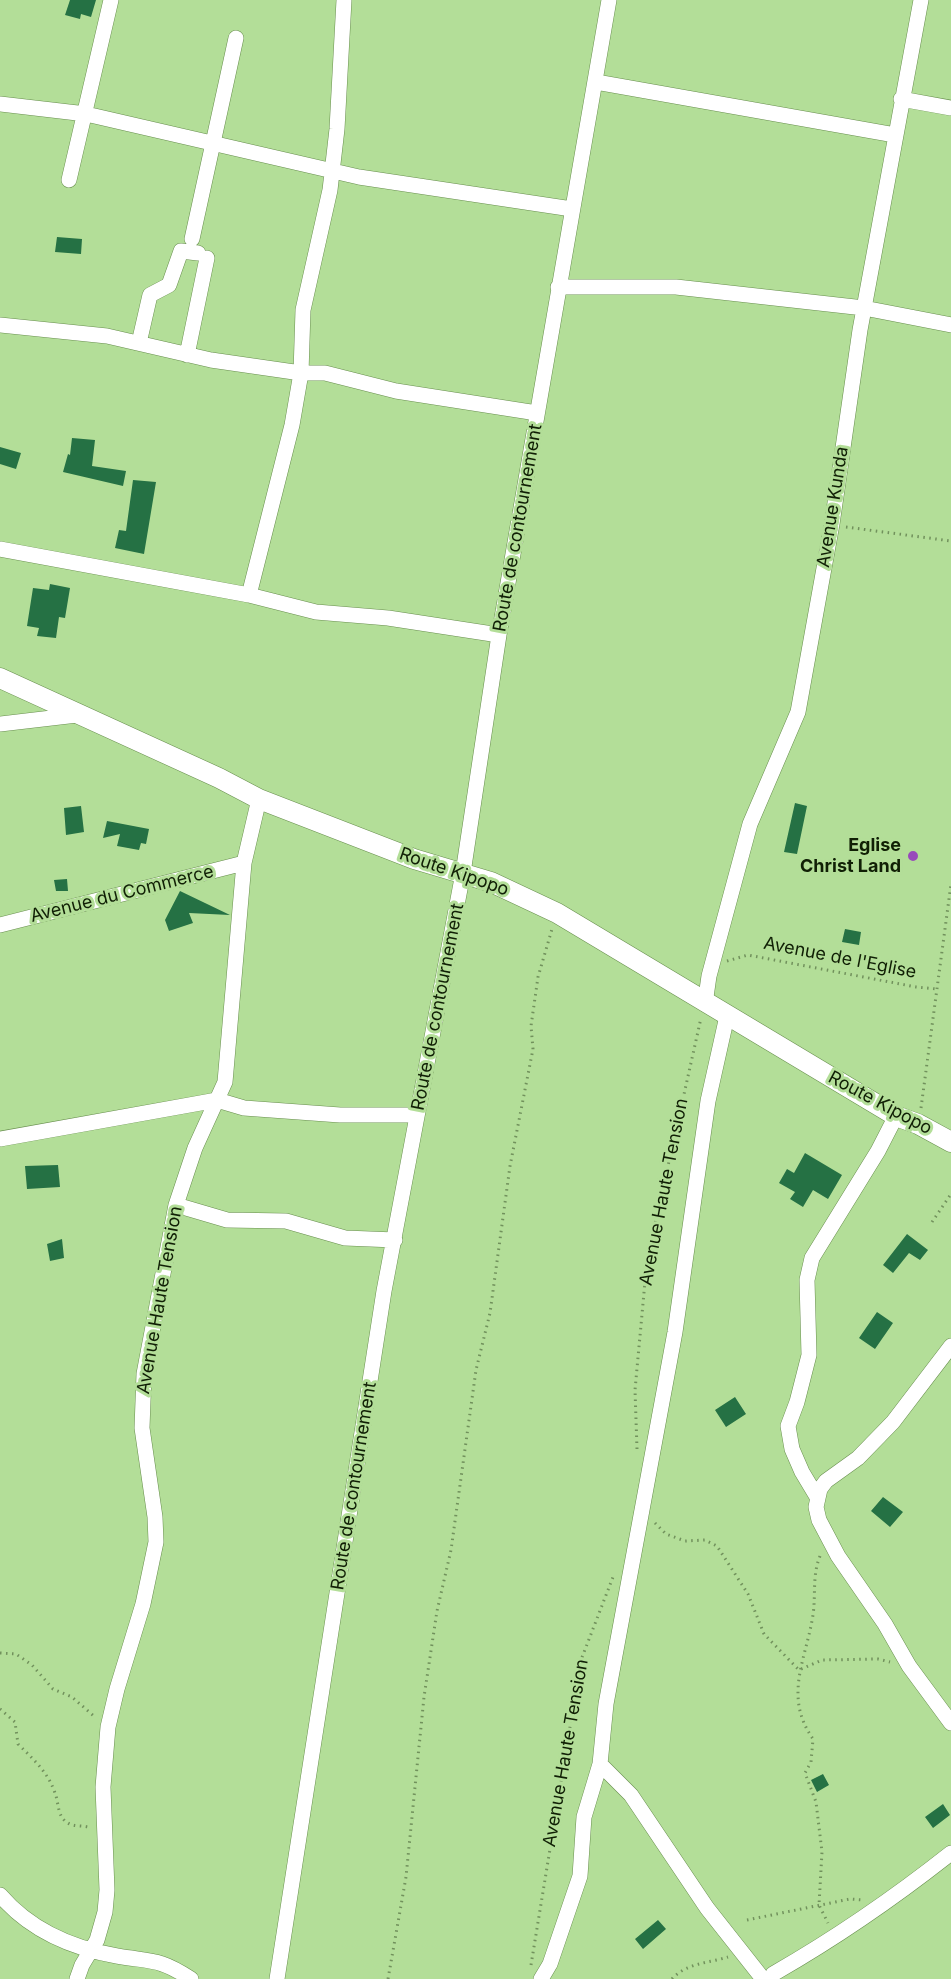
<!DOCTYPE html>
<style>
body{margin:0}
canvas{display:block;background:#b3de98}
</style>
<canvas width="951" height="1979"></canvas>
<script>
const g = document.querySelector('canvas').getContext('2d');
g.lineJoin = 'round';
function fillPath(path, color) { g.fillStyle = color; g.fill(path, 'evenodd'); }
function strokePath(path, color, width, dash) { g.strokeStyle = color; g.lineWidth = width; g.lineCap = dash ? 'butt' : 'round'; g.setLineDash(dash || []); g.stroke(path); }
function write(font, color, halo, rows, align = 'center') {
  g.font = font + ' Inter,sans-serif'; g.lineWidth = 6; g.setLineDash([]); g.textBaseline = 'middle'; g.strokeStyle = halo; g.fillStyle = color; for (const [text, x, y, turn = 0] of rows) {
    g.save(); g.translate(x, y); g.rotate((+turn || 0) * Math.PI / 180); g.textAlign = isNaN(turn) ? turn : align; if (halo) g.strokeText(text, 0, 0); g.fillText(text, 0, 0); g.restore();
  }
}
fillPath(new Path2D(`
 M 70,0 L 96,0 L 91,17 L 81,14 L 80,19 L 65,15 Z
 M 57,237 L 82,239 L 81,254 L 55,252 Z
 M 72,438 L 95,440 L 92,466 L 126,471 L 123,486 L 63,472 L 68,454 L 70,455 Z
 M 0,447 L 21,453 L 16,469 L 0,464 Z
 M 133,480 L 156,482 L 144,554 L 115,548 L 119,530 L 126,531 Z
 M 50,584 L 70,588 L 65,618 L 59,617 L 56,638 L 37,636 L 39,628 L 27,626 L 33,588 L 49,590 Z
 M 795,803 L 807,806 L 797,854 L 784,852 Z
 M 81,806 L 84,832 L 66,835 L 64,808 Z
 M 107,821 L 149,829 L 146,844 L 141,843 L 139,850 L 117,846 L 120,834 L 103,838 Z
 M 67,879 L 68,891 L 56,891 L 54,880 Z
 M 180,891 L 230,915 L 189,913 L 193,923 L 169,931 L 165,920 Z
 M 845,929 L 861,932 L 859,945 L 842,942 Z
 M 805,1153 L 842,1175 L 828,1199 L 813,1190 L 803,1207 L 790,1199 L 795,1192 L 779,1183 L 787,1169 L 794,1173 Z
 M 58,1165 L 60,1187 L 27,1189 L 25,1166 Z
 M 907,1234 L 928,1250 L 920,1260 L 909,1253 L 893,1273 L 883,1265 Z
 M 62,1239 L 64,1258 L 50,1261 L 47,1244 Z
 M 877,1312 L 893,1323 L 875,1349 L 859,1338 Z
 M 735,1397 L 746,1414 L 726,1427 L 715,1410 Z
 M 883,1497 L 903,1512 L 890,1527 L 871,1511 Z
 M 823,1774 L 829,1785 L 817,1792 L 811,1780 Z
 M 943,1804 L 950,1815 L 933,1828 L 925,1817 Z
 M 658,1920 L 666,1929 L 643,1949 L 635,1939 Z`), '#257144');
const minor = new Path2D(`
 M 596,82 L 895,135
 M 901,99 L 951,108
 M 0,104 L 86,114 L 359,177 L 572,209
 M 69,180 L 111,0
 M 192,239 L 236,38
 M 558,287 L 676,287 L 864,308 L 951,325
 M 0,325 L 107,336 L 211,360 L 301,373 L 325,373 L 396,391 L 537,413
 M 139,343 L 150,295 L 169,285 L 181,251 L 198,253
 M 187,355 L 207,258
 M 0,549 L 249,595 L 316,612 L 388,618 L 499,635
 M 249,595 L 292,425 L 301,373 L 303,310 L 330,190 L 337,129 L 344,0
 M 0,724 L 77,715
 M 0,925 L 244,863
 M 705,1004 L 709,976 L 750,824 L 798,712 L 832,524 L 860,330 L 921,0
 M 0,1139 L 217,1100 L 244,1108 L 340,1115 L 417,1115
 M 176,1205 L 227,1220 L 286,1221 L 345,1238 L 395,1240
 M 951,1346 L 893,1422 L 858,1458 L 826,1481 L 820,1489 L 816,1507 L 819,1520 L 838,1556 L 885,1624 L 909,1666 L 951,1723
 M 817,1497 L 802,1472 L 792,1449 L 788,1426 L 797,1402 L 809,1355 L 807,1280 L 812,1258 L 878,1151 L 896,1116
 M 600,1764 L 631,1795 L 707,1908 L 763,1979
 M 0,1895 C 30,1930 71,1948 117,1956 C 152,1962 159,1958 191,1979
 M 77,1979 L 82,1965 L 97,1940 L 105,1912 L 107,1890 L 103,1787 L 108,1727 L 117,1689 L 143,1604 L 156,1542 L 155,1517 L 142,1428 L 144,1374 L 176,1205 L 195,1148 L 225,1082 L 244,863 L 259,799
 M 277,1979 L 384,1291 L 463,873 L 499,635 L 609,0
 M 541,1979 L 550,1964 L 580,1876 L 584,1817 L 600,1764 L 606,1704 L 675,1332 L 708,1101 L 727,1016
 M 771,1979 L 773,1974 C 836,1938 894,1898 951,1853`);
const major = new Path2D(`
 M 0,678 L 219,778 L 259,799 L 414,859 L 491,882 L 557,913 L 896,1116 L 918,1124 L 951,1142`);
strokePath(minor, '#688f4e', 16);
strokePath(major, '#688f4e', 21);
strokePath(new Path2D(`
 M 846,527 L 951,541
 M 727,961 L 748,955 L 916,987 L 937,989
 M 921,1108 L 951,884
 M 932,1222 L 951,1194
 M 637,1449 L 635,1390 L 647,1260 L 701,1018
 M 655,1523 L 666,1534 L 685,1541 L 705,1540 L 717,1546 L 748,1594 L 764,1634 L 799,1670 L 822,1660 L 878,1659 L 890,1662
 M 820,1556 C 812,1576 816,1594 813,1615 C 806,1660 783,1696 813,1739 L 811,1762 L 805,1773 L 816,1802 L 822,1852 L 819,1905 L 828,1923
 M 0,1653 L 16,1654 L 32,1665 L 53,1689 L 72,1697 L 95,1717
 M 0,1709 L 15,1722 L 18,1744 C 33,1759 48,1772 55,1793 C 59,1803 57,1817 68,1823 C 74,1827 84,1825 91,1828
 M 747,1920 L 850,1899 L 863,1900
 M 531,1965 L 581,1660 L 613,1577
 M 388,1979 L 406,1877 L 424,1697 L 437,1611 L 451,1550 L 476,1370 L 490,1313 L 510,1166 L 533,1049 L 531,1026 L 538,977 L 552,929
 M 672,1979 C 686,1963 709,1963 728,1957`), '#71915c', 3, [1.5, 4.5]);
strokePath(minor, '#fff', 15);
strokePath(major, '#fff', 20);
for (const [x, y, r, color] of [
 [913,856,6,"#984abb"]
]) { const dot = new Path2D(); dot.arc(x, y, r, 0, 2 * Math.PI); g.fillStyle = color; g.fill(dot); strokePath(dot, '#b3de98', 2); }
write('18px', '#101f05', '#b3de98', [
 ["Avenue Kunda",833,507,-81],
 ["Route de contournement",518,528,-80],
 ["Route Kipopo",454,872,19],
 ["Avenue du Commerce",122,894,-14],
 ["Avenue de l'Eglise",840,958,11],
 ["Route de contournement",438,1007,-79],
 ["Route Kipopo",880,1103,28],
 ["Avenue Haute Tension",664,1192,-79],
 ["Avenue Haute Tension",160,1300,-80],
 ["Route de contournement",354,1486,-81],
 ["Avenue Haute Tension",566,1753,-80]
]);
write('bold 18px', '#101f05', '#b3de98', [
 ["Eglise",901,846],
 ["Christ Land",901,867]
], 'right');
</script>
